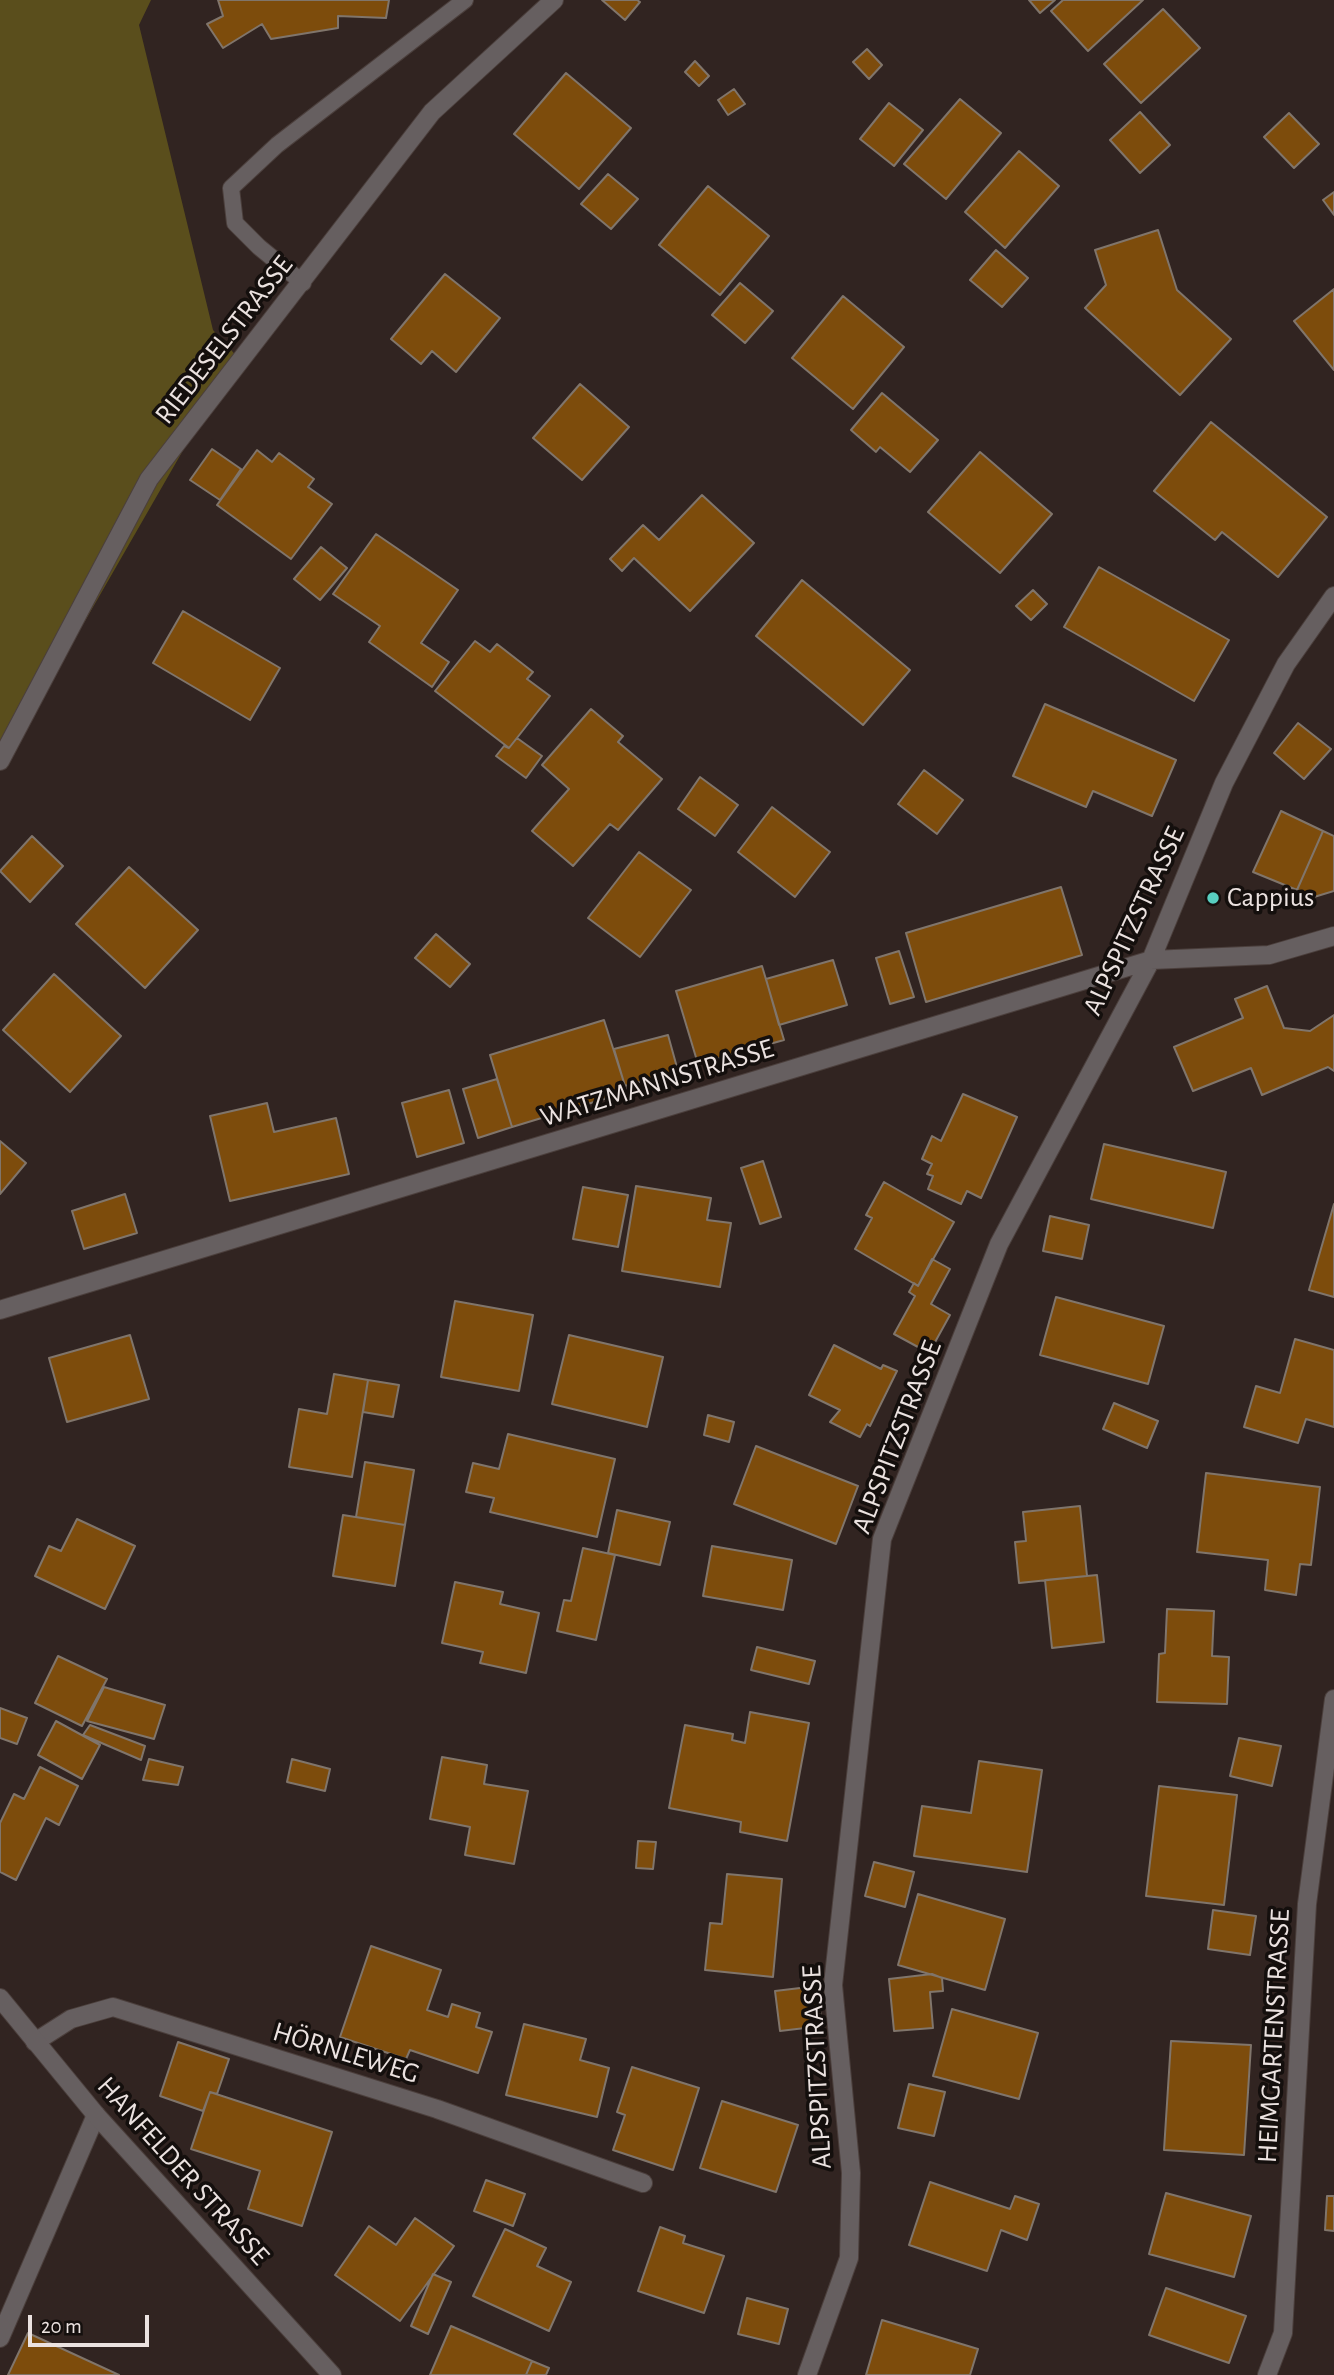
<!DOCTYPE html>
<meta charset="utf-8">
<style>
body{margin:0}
#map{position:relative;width:1334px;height:2375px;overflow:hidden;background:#312421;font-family:"Alegreya Sans",sans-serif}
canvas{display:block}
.scale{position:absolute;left:28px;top:2315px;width:121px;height:32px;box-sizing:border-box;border:4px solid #ebe2e0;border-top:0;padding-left:9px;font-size:21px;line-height:24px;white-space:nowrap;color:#ebe2e0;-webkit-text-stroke:5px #140f0d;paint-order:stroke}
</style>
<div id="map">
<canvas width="1334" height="2375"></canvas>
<div class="scale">20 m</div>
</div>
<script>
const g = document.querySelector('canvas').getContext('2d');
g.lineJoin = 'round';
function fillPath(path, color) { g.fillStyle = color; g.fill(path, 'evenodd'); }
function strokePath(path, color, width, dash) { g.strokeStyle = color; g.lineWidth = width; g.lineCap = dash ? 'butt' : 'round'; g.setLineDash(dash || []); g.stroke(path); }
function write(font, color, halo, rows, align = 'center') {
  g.font = font + ' "Alegreya Sans",sans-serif'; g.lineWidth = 7; g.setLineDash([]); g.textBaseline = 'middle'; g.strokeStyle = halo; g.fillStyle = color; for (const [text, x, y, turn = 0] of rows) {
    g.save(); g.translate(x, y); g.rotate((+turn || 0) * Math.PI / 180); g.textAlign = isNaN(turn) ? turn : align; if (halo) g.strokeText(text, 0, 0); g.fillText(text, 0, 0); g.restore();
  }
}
fillPath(new Path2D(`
 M 0,0 L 151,0 L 139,25 L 213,330 L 241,361 L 216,393 L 0,769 Z`), '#5a4e1c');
const building = new Path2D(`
 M 218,0 L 389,0 L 386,18 L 338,16 L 338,28 L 271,39 L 262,24 L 223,48 L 207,24 L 223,16 Z
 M 602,0 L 637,0 L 640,2 L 625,20 Z
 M 1029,0 L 1055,0 L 1040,13 Z
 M 1063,0 L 1143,0 L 1088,51 L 1051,11 Z
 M 1163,9 L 1200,48 L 1141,103 L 1104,64 Z
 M 867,49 L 882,65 L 869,79 L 853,62 Z
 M 695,61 L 709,76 L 699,86 L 685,72 Z
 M 566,73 L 631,128 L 579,189 L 514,134 Z
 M 734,89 L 745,104 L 728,115 L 718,100 Z
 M 960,99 L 1001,133 L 946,199 L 904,164 Z
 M 889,103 L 923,130 L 894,166 L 860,139 Z
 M 1140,112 L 1170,145 L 1140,173 L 1110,140 Z
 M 1289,113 L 1319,144 L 1294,168 L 1264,137 Z
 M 1019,151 L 1059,186 L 1005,248 L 965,212 Z
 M 608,174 L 638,199 L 611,229 L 581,204 Z
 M 708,186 L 769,236 L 720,295 L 659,245 Z
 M 1334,192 L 1334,215 L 1323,200 Z
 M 1158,230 L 1177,290 L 1231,339 L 1180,395 L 1085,308 L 1106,285 L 1095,250 Z
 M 996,250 L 1028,278 L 1002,307 L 970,280 Z
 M 445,274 L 500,318 L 456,372 L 432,351 L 421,364 L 391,339 Z
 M 740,283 L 773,311 L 745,343 L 712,315 Z
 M 1334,289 L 1334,370 L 1294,321 Z
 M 843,296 L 904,347 L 853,409 L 792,358 Z
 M 580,384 L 629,427 L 582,480 L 533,438 Z
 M 882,393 L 938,440 L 910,472 L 880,447 L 876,452 L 851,430 Z
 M 1211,422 L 1327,517 L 1278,577 L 1222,532 L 1215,540 L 1154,491 Z
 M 212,449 L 241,469 L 220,500 L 190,480 Z
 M 257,450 L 272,462 L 279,453 L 314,479 L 308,487 L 332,504 L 291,559 L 217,505 Z
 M 980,452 L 1052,514 L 1000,573 L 928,512 Z
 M 702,495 L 754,543 L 690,611 L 634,558 L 622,571 L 610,559 L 643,525 L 659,540 Z
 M 376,534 L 458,590 L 421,643 L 449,662 L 432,687 L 369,642 L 380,626 L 333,594 Z
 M 321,547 L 347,568 L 320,600 L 294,579 Z
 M 1099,567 L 1229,640 L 1194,701 L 1064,627 Z
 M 802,580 L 910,670 L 863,725 L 756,636 Z
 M 1033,590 L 1047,604 L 1031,620 L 1016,606 Z
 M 183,611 L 280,668 L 250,720 L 153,663 Z
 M 475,641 L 490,652 L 497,644 L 533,672 L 527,679 L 550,696 L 509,748 L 435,691 Z
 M 1045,704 L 1176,760 L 1152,816 L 1093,791 L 1086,807 L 1013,776 Z
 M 591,709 L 623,736 L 618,742 L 662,779 L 618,830 L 610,824 L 573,866 L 532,831 L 569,789 L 542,765 Z
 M 1298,723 L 1331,749 L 1304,779 L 1274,753 Z
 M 517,738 L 542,756 L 526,778 L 496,756 L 504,746 L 509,748 Z
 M 924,770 L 963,800 L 937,834 L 898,804 Z
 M 700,777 L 738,805 L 715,836 L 678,809 Z
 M 772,807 L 830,852 L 795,897 L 738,852 Z
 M 1281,811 L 1323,831 L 1297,890 L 1253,872 Z
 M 1323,831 L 1334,836 L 1334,891 L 1314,897 L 1297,890 Z
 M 32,836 L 63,866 L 30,902 L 0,871 Z
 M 639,852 L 691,890 L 640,957 L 588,918 Z
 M 129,867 L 198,930 L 145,988 L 76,924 Z
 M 1061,887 L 1082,955 L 926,1002 L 906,933 Z
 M 436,934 L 470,964 L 450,987 L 415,958 Z
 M 899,951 L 914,997 L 890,1004 L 876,958 Z
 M 833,960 L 847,1005 L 779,1025 L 766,979 Z
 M 762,966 L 784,1040 L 698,1064 L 676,991 Z
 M 54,974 L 121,1036 L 70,1092 L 3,1030 Z
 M 1267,986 L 1284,1028 L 1310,1031 L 1334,1015 L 1334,1071 L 1328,1067 L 1262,1095 L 1251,1068 L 1193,1091 L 1174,1047 L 1243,1018 L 1235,999 Z
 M 604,1020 L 627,1092 L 512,1127 L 490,1055 Z
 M 668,1035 L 678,1071 L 625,1086 L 614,1049 Z
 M 497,1079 L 512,1127 L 478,1138 L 463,1089 Z
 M 449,1090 L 464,1143 L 417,1157 L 402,1103 Z
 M 963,1094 L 1017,1117 L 981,1198 L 967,1191 L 961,1204 L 928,1189 L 933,1176 L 927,1174 L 932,1164 L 922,1159 L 932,1136 L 941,1141 Z
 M 267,1103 L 274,1132 L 336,1118 L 349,1174 L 230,1201 L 210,1116 Z
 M 0,1141 L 26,1163 L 0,1194 Z
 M 1104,1144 L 1226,1172 L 1213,1228 L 1091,1199 Z
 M 763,1161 L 781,1217 L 760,1224 L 741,1168 Z
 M 884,1182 L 954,1222 L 918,1286 L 855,1249 L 872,1218 L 866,1215 Z
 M 636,1186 L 711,1198 L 707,1220 L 731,1223 L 720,1287 L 622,1271 Z
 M 583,1187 L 628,1195 L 618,1247 L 573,1239 Z
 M 125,1194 L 137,1233 L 84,1249 L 72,1211 Z
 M 1334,1204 L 1334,1297 L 1309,1290 Z
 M 1050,1216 L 1089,1225 L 1082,1259 L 1043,1251 Z
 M 932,1259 L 950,1269 L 931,1304 L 950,1315 L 929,1353 L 894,1334 L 915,1296 L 909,1292 L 914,1283 L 918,1286 Z
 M 1056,1297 L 1164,1326 L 1148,1384 L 1040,1355 Z
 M 455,1301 L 533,1315 L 519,1391 L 441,1377 Z
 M 130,1335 L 149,1399 L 67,1422 L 49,1358 Z
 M 569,1335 L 663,1357 L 647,1427 L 552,1404 Z
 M 1295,1339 L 1334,1350 L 1334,1427 L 1306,1419 L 1298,1443 L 1244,1427 L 1256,1386 L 1280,1393 Z
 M 834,1345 L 881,1369 L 883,1365 L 897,1371 L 870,1426 L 867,1424 L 860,1437 L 830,1422 L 840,1410 L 809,1395 Z
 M 334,1374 L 368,1380 L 352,1477 L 289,1467 L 299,1409 L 327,1414 Z
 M 368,1380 L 399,1385 L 393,1417 L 363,1412 Z
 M 1114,1403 L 1158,1421 L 1147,1448 L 1103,1429 Z
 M 708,1415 L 734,1422 L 729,1442 L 704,1435 Z
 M 508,1434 L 615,1459 L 597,1537 L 490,1512 L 494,1498 L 466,1492 L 473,1463 L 499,1469 Z
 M 756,1446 L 858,1486 L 836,1544 L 734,1504 Z
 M 365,1462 L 414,1470 L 405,1525 L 356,1517 Z
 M 1206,1473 L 1320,1487 L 1311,1565 L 1300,1564 L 1296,1595 L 1265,1590 L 1268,1560 L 1197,1552 Z
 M 1080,1506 L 1087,1576 L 1019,1583 L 1015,1542 L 1026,1541 L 1023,1512 Z
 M 617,1510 L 670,1522 L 660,1565 L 608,1553 Z
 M 343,1515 L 405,1525 L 395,1586 L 333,1576 Z
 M 77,1519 L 135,1546 L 105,1609 L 35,1576 L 49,1546 L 61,1551 Z
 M 712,1546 L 792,1560 L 783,1610 L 703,1596 Z
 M 583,1548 L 615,1555 L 596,1640 L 557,1631 L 564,1600 L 571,1601 Z
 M 1097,1575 L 1104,1642 L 1052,1648 L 1045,1580 Z
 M 455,1582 L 503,1592 L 500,1604 L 539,1613 L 526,1673 L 480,1663 L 483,1652 L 442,1643 Z
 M 1167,1609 L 1214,1611 L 1212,1656 L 1229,1657 L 1227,1704 L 1157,1702 L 1159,1654 L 1165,1653 Z
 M 757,1647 L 815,1661 L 809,1684 L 751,1670 Z
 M 58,1656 L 107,1679 L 82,1726 L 35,1703 Z
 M 104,1687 L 165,1705 L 154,1739 L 87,1721 Z
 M 0,1708 L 27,1718 L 17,1744 L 0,1738 Z
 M 750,1712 L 809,1723 L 787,1841 L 740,1832 L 741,1822 L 669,1808 L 685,1725 L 733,1734 L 732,1740 L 745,1743 Z
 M 56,1721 L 100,1745 L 82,1779 L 38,1755 Z
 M 90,1725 L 145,1746 L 141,1760 L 83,1735 Z
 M 1239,1738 L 1281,1746 L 1272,1786 L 1230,1776 Z
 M 442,1757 L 487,1765 L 484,1784 L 528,1791 L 514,1864 L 465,1855 L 470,1827 L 430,1819 Z
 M 149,1759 L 183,1767 L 178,1785 L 143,1780 Z
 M 292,1759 L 330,1769 L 325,1791 L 287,1782 Z
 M 979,1761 L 1042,1770 L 1027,1872 L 914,1856 L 922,1806 L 971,1813 Z
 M 40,1767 L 78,1786 L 59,1825 L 46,1818 L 16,1880 L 0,1872 L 0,1823 L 14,1794 L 24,1799 Z
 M 1159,1786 L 1237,1795 L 1224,1905 L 1146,1896 Z
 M 638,1841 L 656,1842 L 653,1869 L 636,1868 Z
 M 874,1862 L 914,1872 L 905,1907 L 865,1896 Z
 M 727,1874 L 782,1879 L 773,1977 L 705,1970 L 710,1923 L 722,1924 Z
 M 918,1894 L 1005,1919 L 985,1990 L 898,1965 Z
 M 1213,1910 L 1256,1916 L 1250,1955 L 1208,1949 Z
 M 371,1946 L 441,1970 L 427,2010 L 448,2017 L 452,2004 L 480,2013 L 476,2027 L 492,2032 L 478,2073 L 410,2050 L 406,2059 L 340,2037 Z
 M 932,1974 L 942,1978 L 943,1991 L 930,1992 L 933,2028 L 894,2031 L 889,1979 Z
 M 817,1986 L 822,2026 L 780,2031 L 775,1991 Z
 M 952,2009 L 1038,2033 L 1019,2099 L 933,2076 Z
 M 524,2024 L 586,2039 L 580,2060 L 609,2068 L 597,2117 L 506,2095 Z
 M 1171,2041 L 1251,2045 L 1244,2155 L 1164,2150 Z
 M 178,2042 L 229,2059 L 217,2094 L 210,2092 L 203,2111 L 160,2096 Z
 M 632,2067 L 699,2088 L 673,2170 L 613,2150 L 625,2115 L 617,2112 Z
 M 909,2084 L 945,2092 L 934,2136 L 898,2128 Z
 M 210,2092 L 332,2132 L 302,2226 L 248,2209 L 260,2171 L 191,2149 Z
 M 722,2101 L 798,2125 L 776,2192 L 700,2168 Z
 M 486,2180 L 525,2194 L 513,2226 L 474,2211 Z
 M 930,2182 L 1010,2209 L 1015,2196 L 1039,2204 L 1027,2240 L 1001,2230 L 987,2271 L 909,2245 Z
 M 1166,2193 L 1251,2216 L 1234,2277 L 1149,2254 Z
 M 1327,2196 L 1334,2196 L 1334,2231 L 1325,2230 Z
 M 415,2218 L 454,2246 L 400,2321 L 335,2275 L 369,2226 L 396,2245 Z
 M 660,2227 L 685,2236 L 683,2243 L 724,2256 L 704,2313 L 638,2291 Z
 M 505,2229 L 546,2248 L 537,2266 L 571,2282 L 549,2331 L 473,2296 Z
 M 433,2274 L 451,2282 L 428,2334 L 411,2326 Z
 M 1166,2288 L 1246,2316 L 1229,2363 L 1149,2335 Z
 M 747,2298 L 788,2309 L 779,2344 L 738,2334 Z
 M 882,2320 L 978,2349 L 970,2375 L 866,2375 Z
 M 451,2326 L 532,2361 L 526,2375 L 430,2375 Z
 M 28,2333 L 119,2375 L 8,2375 Z
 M 532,2361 L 549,2368 L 546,2375 L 526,2375 Z`);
fillPath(building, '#7d4c0c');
strokePath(building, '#80756b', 2);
const service = new Path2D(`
 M 303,283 L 259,247 L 235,223 L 231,188 L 277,145 L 465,0`);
const minor = new Path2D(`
 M 0,1310 L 1151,960 L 1269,955 L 1334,936
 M 35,2042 L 71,2019 L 113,2007 L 437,2109 L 643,2183
 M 0,2338 L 96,2115
 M 807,2375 L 849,2258 L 851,2173 L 833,1985 L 882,1539 L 999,1244 L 1151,960 L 1224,783 L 1286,664 L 1334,596
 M 1267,2375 L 1283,2333 L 1307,1904 L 1334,1699`);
const tertiary = new Path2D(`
 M 0,761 L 149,479 L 432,112 L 554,0
 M 0,1998 L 96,2115 L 332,2375`);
strokePath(service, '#4b3f3c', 18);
strokePath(minor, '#4b3f3c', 20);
strokePath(tertiary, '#4b3f3c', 20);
strokePath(service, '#665f60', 16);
strokePath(minor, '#665f60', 18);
strokePath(tertiary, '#665f60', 18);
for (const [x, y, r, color] of [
 [1213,898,7,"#58cec0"]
]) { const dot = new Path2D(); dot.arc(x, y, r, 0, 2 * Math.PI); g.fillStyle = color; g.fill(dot); strokePath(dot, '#140f0d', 2.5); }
write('28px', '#ebe2e0', '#140f0d', [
 ["RIEDESELSTRASSE",224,340,-52],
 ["ALPSPITZSTRASSE",1134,921,-65],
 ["WATZMANNSTRASSE",657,1083,-17],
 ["ALPSPITZSTRASSE",897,1437,-69],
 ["HEIMGARTENSTRASSE",1274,2036,-87],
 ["HÖRNLEWEG",346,2053,17],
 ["ALPSPITZSTRASSE",817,2067,-93],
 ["HANFELDER STRASSE",183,2171,48]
]);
write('28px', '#ebe2e0', '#140f0d', [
 ["Cappius",1227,898]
], 'left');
</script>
